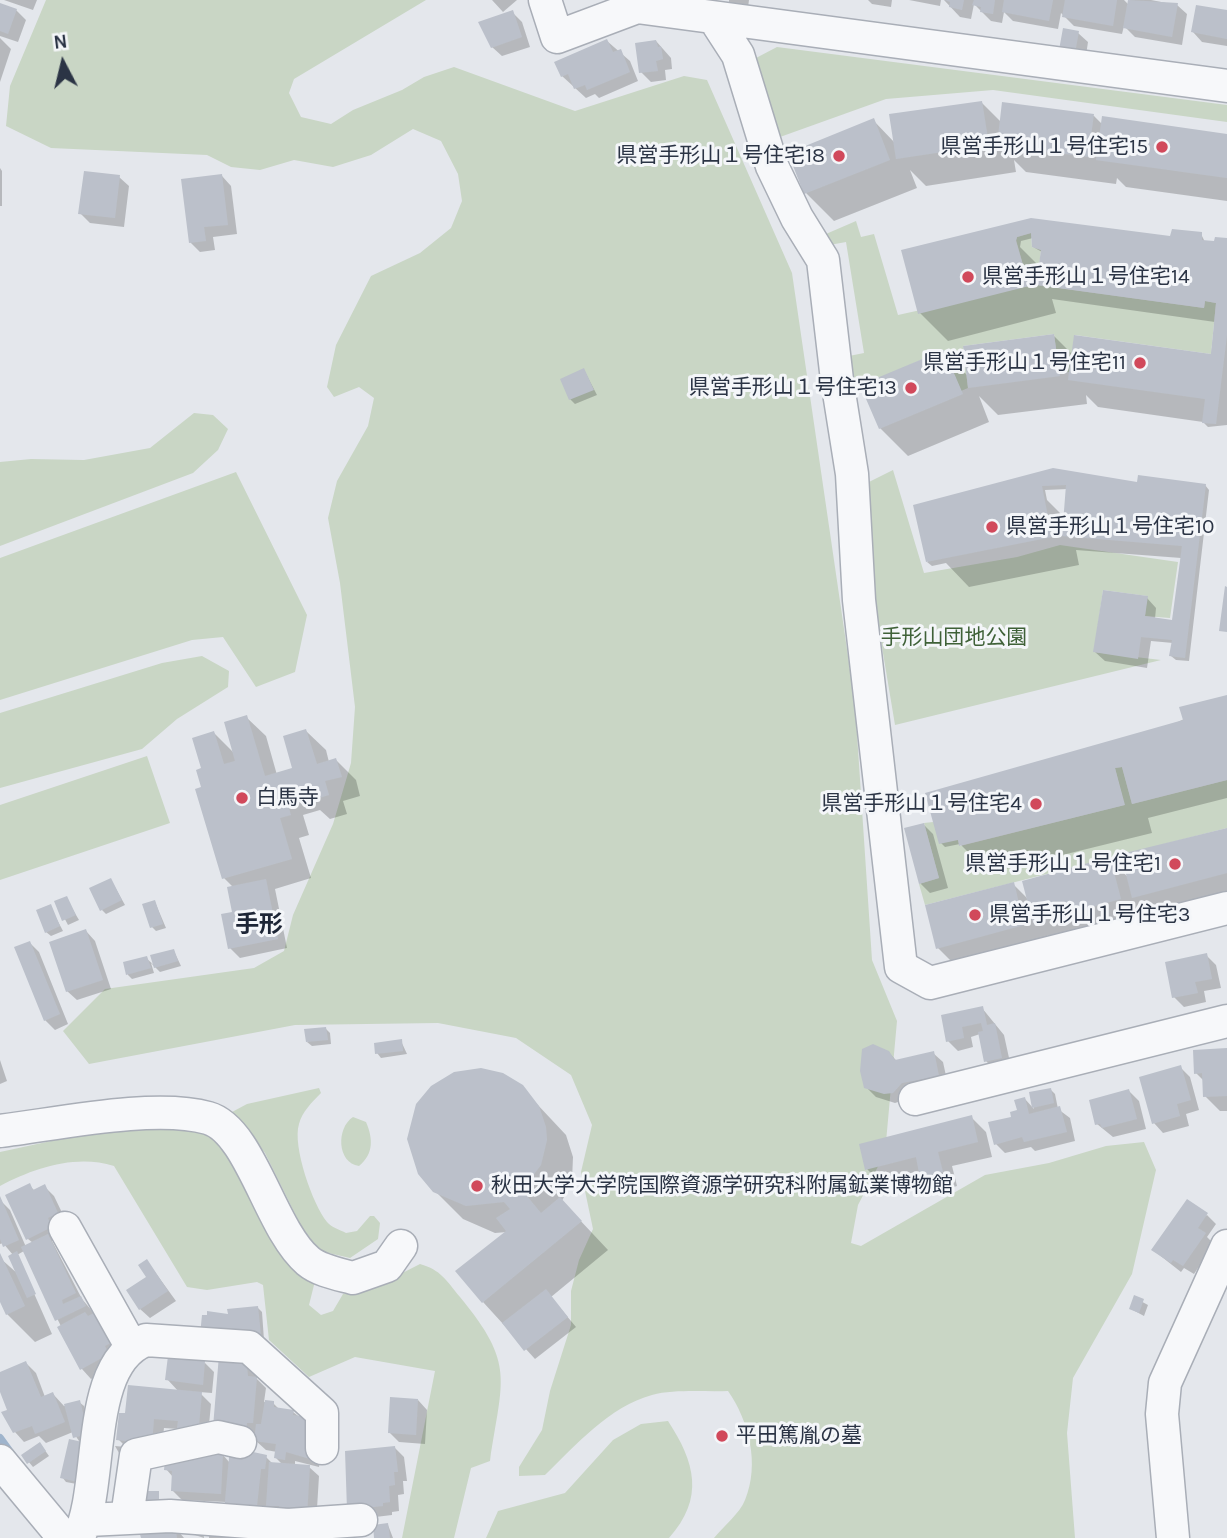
<!DOCTYPE html>
<meta charset="utf-8">
<style>
body{margin:0}
#map{position:relative;width:1227px;height:1538px;overflow:hidden;background:#e4e7ec;font-family:Karla,sans-serif}
canvas{display:block}
.north{position:absolute;left:28px;top:28px;width:70px;height:70px;-webkit-text-stroke:5px #f4f6f9;paint-order:stroke;rotate:353deg;font-size:19px;font-weight:700;line-height:28px;text-align:center;color:#2b3445}
.north::after{content:'';display:block;margin:auto;width:24px;height:32px;background:#2b3445;clip-path:polygon(50% 0,100% 100%,50% 72%,0 100%)}
</style>
<div id="map">
<canvas width="1227" height="1538"></canvas>
<div class="north">N</div>
</div>
<script>
const g = document.querySelector('canvas').getContext('2d');
g.lineJoin = 'round';
function fillPath(path, color) { g.fillStyle = color; g.fill(path, 'evenodd'); }
function strokePath(path, color, width, dash) { g.strokeStyle = color; g.lineWidth = width; g.lineCap = dash ? 'butt' : 'round'; g.setLineDash(dash || []); g.stroke(path); }
function write(font, color, halo, rows, align = 'center') {
  g.font = font + ' Karla,"Noto Sans JP",sans-serif'; g.lineWidth = 6; g.setLineDash([]); g.textBaseline = 'middle'; g.strokeStyle = halo; g.fillStyle = color; for (const [text, x, y, turn = 0] of rows) {
    g.save(); g.translate(x, y); g.rotate((+turn || 0) * Math.PI / 180); g.textAlign = isNaN(turn) ? turn : align; if (halo) g.strokeText(text, 0, 0); g.fillText(text, 0, 0); g.restore();
  }
}
fillPath(new Path2D(`
 M 46,0 L 426,0 L 294,79 L 289,93 L 301,117 L 331,124 L 353,110 L 402,90 L 424,77 L 454,67 L 575,111 L 684,76 L 707,80 L 792,273 L 855,704 L 872,960 L 897,1021 L 885,1153 L 858,1205 L 851,1243 L 861,1246 L 985,1175 L 1049,1163 L 1106,1146 L 1144,1142 L 1156,1170 L 1132,1274 L 1073,1378 L 1067,1433 L 1075,1538 L 714,1538 C 723,1527 740,1513 745,1500 C 760,1464 749,1421 728,1391 C 704,1392 675,1389 652,1395 C 610,1406 575,1446 545,1475 L 519,1476 L 519,1467 L 542,1430 L 550,1391 L 571,1325 L 571,1291 L 579,1260 L 593,1229 L 581,1172 L 592,1125 L 571,1075 L 516,1038 L 438,1023 L 295,1025 L 89,1064 L 63,1031 L 105,989 L 254,968 L 284,951 L 293,915 L 333,824 L 351,763 L 355,707 L 340,583 L 328,518 L 337,481 L 368,426 L 374,398 L 359,387 L 334,397 L 327,387 L 336,345 L 371,276 L 420,253 L 451,228 L 462,201 L 458,174 L 441,141 L 413,129 L 371,155 L 333,167 L 294,160 L 260,170 L 231,167 L 207,155 L 51,148 L 6,126 L 10,86 Z
 M 777,47 L 1227,105 L 1227,122 L 993,90 L 886,99 L 780,137 L 756,58 Z
 M 856,221 L 861,237 L 874,234 L 898,315 L 1029,286 L 1016,240 L 1017,237 L 1031,233 L 1032,247 L 1041,250 L 1037,285 L 1204,308 L 1205,301 L 1216,303 L 1211,354 L 1075,335 L 1069,372 L 1059,372 L 1054,334 L 963,346 L 968,388 L 961,391 L 944,350 L 848,392 L 844,357 L 864,353 L 846,242 L 824,246 L 819,237 Z
 M 194,413 L 213,415 L 228,429 L 218,450 L 193,473 L 0,546 L 0,462 L 31,459 L 84,460 L 150,448 Z
 M 893,470 L 924,573 L 1017,557 L 1060,545 L 1178,562 L 1170,618 L 1145,616 L 1147,596 L 1103,590 L 1094,652 L 1161,660 L 895,725 L 872,587 L 869,482 Z
 M 236,472 L 307,615 L 295,672 L 256,687 L 223,637 L 192,640 L 0,700 L 0,558 Z
 M 202,656 L 229,671 L 228,687 L 177,719 L 142,749 L 0,788 L 0,713 L 162,663 Z
 M 147,756 L 170,823 L 0,880 L 0,805 Z
 M 1122,767 L 1132,804 L 1227,780 L 1227,828 L 925,905 L 919,884 L 939,878 L 924,823 L 933,822 L 958,840 L 960,846 L 1124,805 L 1115,768 Z
 M 319,1088 L 321,1093 C 312,1102 302,1112 299,1124 C 292,1146 313,1205 327,1222 C 331,1227 340,1230 346,1233 L 357,1231 L 370,1216 L 374,1216 L 380,1223 L 378,1239 L 350,1258 L 320,1251 L 301,1226 L 265,1153 L 232,1112 L 247,1104 Z
 M 353,1117 L 366,1122 C 373,1138 374,1154 359,1166 C 337,1163 336,1128 353,1117 Z
 M 170,1121 L 218,1134 L 315,1281 L 309,1305 L 321,1315 L 333,1311 L 343,1294 L 375,1287 L 420,1264 C 441,1270 446,1280 460,1297 C 516,1365 502,1379 490,1461 L 471,1468 L 454,1538 L 402,1538 L 435,1371 L 355,1357 L 309,1377 L 269,1340 L 263,1285 L 257,1282 L 207,1290 L 187,1287 L 114,1166 C 76,1154 34,1168 0,1186 L 0,1152 L 107,1129 Z
 M 668,1421 C 695,1462 705,1498 669,1538 L 486,1538 L 498,1511 L 565,1493 L 613,1440 L 641,1424 Z`), '#c9d6c5');
fillPath(new Path2D(`
 M 4,0 L 37,0 L 33,10 Z
 M 492,0 L 517,0 L 503,12 Z
 M 729,0 L 749,0 L 747,15 L 729,4 Z
 M 868,0 L 892,0 L 891,7 L 872,4 Z
 M 909,0 L 941,0 L 940,6 Z
 M 944,0 L 1124,0 L 1129,5 L 1130,0 L 1151,0 L 1177,5 L 1187,14 L 1182,45 L 1135,37 L 1124,26 L 1122,34 L 1074,26 L 1061,13 L 1058,29 L 1013,21 L 1004,12 L 1002,23 L 991,21 L 974,4 L 971,19 L 960,17 Z
 M 0,5 L 16,10 L 26,20 L 18,42 L 0,36 Z
 M 512,12 L 522,22 L 530,47 L 502,56 L 492,47 Z
 M 1227,12 L 1227,46 L 1202,42 L 1193,32 Z
 M 1078,33 L 1088,42 L 1085,62 L 1071,60 Z
 M 0,38 L 11,49 L 0,82 Z
 M 607,41 L 630,61 L 638,81 L 599,98 L 595,94 L 586,98 L 562,76 Z
 M 656,41 L 671,58 L 672,69 L 665,70 L 666,80 L 651,82 L 641,72 Z
 M 981,102 L 1001,122 L 1094,116 L 1103,125 L 1227,136 L 1227,201 L 1126,187 L 1117,178 L 1116,184 L 1026,172 L 1014,160 L 1016,172 L 926,186 L 910,170 L 917,188 L 834,221 L 806,193 L 873,120 L 895,143 Z
 M 0,168 L 2,171 L 2,206 L 0,206 Z
 M 222,176 L 231,186 L 237,234 L 213,237 L 215,250 L 200,252 L 190,242 Z
 M 119,177 L 129,186 L 124,227 L 90,223 L 80,213 Z
 M 1031,220 L 1172,238 L 1201,234 L 1205,242 L 1216,243 L 1227,239 L 1227,425 L 1208,427 L 1203,422 L 1098,407 L 1086,395 L 1087,404 L 998,415 L 979,396 L 989,422 L 908,456 L 880,428 L 944,352 L 969,377 L 1054,336 L 1073,355 L 1211,356 L 1215,322 L 1052,299 L 1056,313 L 948,341 L 920,313 ZM 1033,238 L 1033,247 L 1042,252 L 1040,267 L 1020,247 L 1021,241 Z
 M 584,370 L 597,395 L 575,404 L 570,399 Z
 M 1053,470 L 1139,484 L 1205,485 L 1209,490 L 1189,661 L 1176,660 L 1171,656 L 1173,643 L 1151,641 L 1147,668 L 1105,661 L 1095,652 L 1147,598 L 1156,608 L 1155,619 L 1173,622 L 1181,558 L 1076,550 L 1079,565 L 969,587 L 946,563 L 932,566 L 927,562 ZM 1068,489 L 1065,518 L 1047,500 L 1045,490 Z
 M 1227,697 L 1227,798 L 1148,818 L 1152,833 L 989,873 L 960,844 L 945,847 L 941,843 Z
 M 246,717 L 266,736 L 277,775 L 294,770 L 306,731 L 326,750 L 329,762 L 336,760 L 356,780 L 360,796 L 343,801 L 347,814 L 330,819 L 320,810 L 303,815 L 309,835 L 299,838 L 311,878 L 275,889 L 287,948 L 240,958 L 230,948 L 234,913 L 233,887 L 224,878 L 203,789 L 203,769 L 214,733 L 235,754 Z
 M 924,825 L 933,834 L 948,888 L 930,893 L 920,883 Z
 M 1227,829 L 1227,908 L 1162,925 L 1142,905 L 1147,927 L 1062,950 L 1047,935 L 1051,952 L 966,976 L 938,948 L 1013,884 L 1028,899 L 1109,859 L 1129,878 Z
 M 111,880 L 125,905 L 106,914 L 102,910 Z
 M 66,898 L 79,920 L 68,925 L 56,902 Z
 M 155,902 L 166,928 L 156,931 L 152,927 Z
 M 50,906 L 63,931 L 51,936 L 46,932 Z
 M 86,931 L 95,941 L 111,989 L 77,1000 L 67,991 Z
 M 30,943 L 39,952 L 68,1024 L 55,1030 L 45,1020 Z
 M 174,951 L 181,966 L 160,972 L 151,963 L 154,973 L 132,979 L 128,975 L 125,963 L 146,958 L 155,966 Z
 M 1206,955 L 1216,965 L 1221,988 L 1204,991 L 1206,1002 L 1184,1007 L 1174,997 Z
 M 982,1008 L 1004,1035 L 1011,1067 L 996,1071 L 986,1061 L 980,1034 L 971,1037 L 973,1047 L 958,1051 L 948,1041 L 943,1017 Z
 M 326,1029 L 330,1033 L 331,1044 L 312,1046 L 307,1042 Z
 M 401,1041 L 407,1054 L 381,1058 L 377,1053 Z
 M 1227,1050 L 1227,1111 L 1220,1111 L 1205,1096 L 1204,1081 L 1196,1073 Z
 M 888,1052 L 897,1061 L 933,1053 L 943,1062 L 948,1085 L 895,1103 L 876,1097 L 866,1087 Z
 M 0,1060 L 7,1081 L 0,1084 Z
 M 1180,1067 L 1190,1077 L 1199,1110 L 1186,1114 L 1189,1126 L 1163,1133 L 1154,1123 Z
 M 521,1087 L 566,1135 L 573,1157 L 572,1181 L 562,1201 L 608,1250 L 551,1297 L 576,1327 L 535,1359 L 483,1302 L 507,1232 L 495,1233 L 463,1219 L 434,1190 Z
 M 1051,1090 L 1055,1094 L 1058,1109 L 1070,1118 L 1075,1141 L 1035,1151 L 1031,1147 L 1005,1153 L 996,1144 L 1025,1099 L 1034,1109 L 1031,1094 Z
 M 1129,1091 L 1139,1101 L 1146,1129 L 1113,1137 L 1097,1124 Z
 M 971,1117 L 986,1132 L 992,1157 L 952,1166 L 957,1186 L 937,1192 L 921,1174 L 882,1184 L 867,1169 Z
 M 29,1185 L 35,1191 L 44,1186 L 54,1196 L 67,1223 L 61,1237 L 52,1241 L 82,1299 L 103,1324 L 119,1353 L 118,1364 L 91,1379 L 82,1369 L 24,1251 L 17,1255 L 52,1334 L 35,1342 L 7,1314 L 0,1298 L 0,1258 L 18,1274 L 13,1255 L 3,1243 L 0,1244 L 0,1200 L 10,1210 L 26,1247 L 33,1243 L 28,1239 Z
 M 1207,1215 L 1216,1224 L 1207,1237 L 1214,1244 L 1194,1274 L 1184,1268 L 1181,1272 L 1153,1250 Z
 M 147,1261 L 176,1301 L 150,1318 L 140,1309 L 148,1278 Z
 M 1135,1298 L 1148,1305 L 1144,1316 L 1131,1309 Z
 M 258,1308 L 262,1312 L 264,1340 L 230,1316 Z
 M 220,1357 L 255,1369 L 256,1378 L 266,1388 L 264,1402 L 273,1403 L 280,1410 L 293,1412 L 323,1435 L 319,1467 L 295,1461 L 295,1466 L 309,1467 L 319,1476 L 316,1525 L 278,1515 L 267,1504 L 265,1524 L 226,1502 L 182,1500 L 172,1490 L 173,1477 L 166,1469 L 223,1455 L 230,1463 L 266,1457 L 273,1464 L 283,1465 L 276,1458 L 277,1452 L 266,1450 L 256,1441 L 224,1436 Z
 M 26,1363 L 36,1373 L 45,1397 L 53,1394 L 64,1406 L 79,1402 L 84,1406 L 92,1438 L 79,1441 L 73,1432 L 46,1443 L 39,1436 L 24,1442 L 15,1432 L 0,1388 L 0,1373 Z
 M 205,1363 L 214,1372 L 212,1393 L 199,1392 L 211,1404 L 207,1446 L 178,1429 L 164,1428 L 161,1453 L 119,1453 L 115,1446 L 126,1447 L 118,1439 L 127,1415 L 179,1392 L 167,1379 Z
 M 418,1400 L 427,1410 L 425,1444 L 399,1442 L 389,1432 Z
 M 395,1448 L 404,1457 L 407,1481 L 403,1481 L 404,1494 L 398,1495 L 399,1511 L 392,1512 L 392,1515 L 359,1519 Z
 M 44,1449 L 49,1456 L 33,1467 L 23,1455 Z
 M 90,1449 L 82,1485 L 66,1482 L 62,1477 Z
 M 194,1525 L 203,1529 L 204,1538 L 195,1535 Z
 M 388,1525 L 393,1538 L 376,1538 Z
 M 174,1526 L 184,1538 L 142,1538 Z
 M 221,1531 L 228,1537 L 227,1531 L 244,1534 L 244,1538 L 209,1538 L 209,1532 Z`), '#0003');
strokePath(new Path2D(`
 M 0,1438 L 13,1456`), '#9fb4cc', 8);
fillPath(new Path2D(`
 M 945,0 L 964,0 L 962,10 L 949,7 L 950,2 Z
 M 974,0 L 995,0 L 993,14 L 980,12 L 981,7 L 972,5 Z
 M 1004,0 L 1053,0 L 1049,21 L 1002,12 Z
 M 1065,0 L 1117,0 L 1113,26 L 1062,17 Z
 M 1128,0 L 1178,3 L 1172,37 L 1123,28 Z
 M 0,3 L 17,9 L 8,34 L 0,31 Z
 M 1196,5 L 1227,10 L 1227,39 L 1191,32 Z
 M 513,10 L 522,37 L 491,48 L 478,22 Z
 M 1063,28 L 1079,31 L 1075,53 L 1059,50 Z
 M 607,39 L 613,52 L 621,49 L 630,72 L 587,90 L 585,85 L 574,89 L 568,74 L 561,77 L 554,62 Z
 M 656,40 L 658,47 L 661,46 L 663,59 L 656,61 L 658,71 L 639,73 L 635,43 Z
 M 982,101 L 989,145 L 896,159 L 889,114 Z
 M 1002,102 L 1094,114 L 1088,157 L 997,145 Z
 M 1102,116 L 1227,134 L 1227,178 L 1096,160 Z
 M 874,118 L 890,160 L 804,194 L 788,153 Z
 M 84,171 L 120,175 L 115,218 L 78,214 Z
 M 222,174 L 228,225 L 204,227 L 206,241 L 189,243 L 181,179 Z
 M 1031,218 L 1170,236 L 1172,229 L 1202,232 L 1202,240 L 1214,241 L 1215,237 L 1227,238 L 1227,335 L 1216,424 L 1202,423 L 1205,399 L 1068,380 L 1074,335 L 1211,354 L 1216,303 L 1205,301 L 1204,308 L 1036,285 L 1041,250 L 1032,247 L 1031,233 L 1017,237 L 1016,241 L 1029,286 L 918,314 L 901,250 Z
 M 1054,334 L 1060,376 L 968,388 L 963,346 Z
 M 944,350 L 963,394 L 879,429 L 860,385 Z
 M 584,368 L 594,390 L 569,400 L 560,379 Z
 M 1053,468 L 1137,482 L 1138,475 L 1206,484 L 1185,658 L 1169,656 L 1172,640 L 1141,637 L 1138,659 L 1093,652 L 1103,590 L 1148,596 L 1145,616 L 1172,620 L 1182,546 L 1062,536 L 1066,485 L 1042,486 L 1052,537 L 926,562 L 913,505 Z
 M 1225,586 L 1227,587 L 1227,632 L 1219,631 Z
 M 1227,695 L 1227,780 L 1132,804 L 1122,767 L 1115,768 L 1125,805 L 959,846 L 958,840 L 939,844 L 925,793 L 1183,720 L 1179,707 Z
 M 247,715 L 265,776 L 292,768 L 283,736 L 306,729 L 317,764 L 336,758 L 342,777 L 325,781 L 329,795 L 309,801 L 305,790 L 285,795 L 291,815 L 280,818 L 292,859 L 222,879 L 195,789 L 201,787 L 196,770 L 201,768 L 192,738 L 214,731 L 224,764 L 235,761 L 224,722 Z
 M 924,823 L 939,878 L 919,884 L 904,828 Z
 M 1227,828 L 1227,873 L 1132,898 L 1121,854 Z
 M 1110,857 L 1121,899 L 1033,923 L 1022,881 Z
 M 111,878 L 122,900 L 100,911 L 89,888 Z
 M 266,879 L 278,939 L 228,949 L 221,914 L 232,912 L 227,887 Z
 M 1014,882 L 1024,925 L 936,949 L 925,905 Z
 M 67,896 L 76,915 L 62,921 L 54,901 Z
 M 155,900 L 163,924 L 150,928 L 142,904 Z
 M 51,904 L 60,926 L 45,933 L 36,910 Z
 M 86,929 L 103,980 L 66,992 L 49,942 Z
 M 30,941 L 60,1014 L 44,1021 L 14,947 Z
 M 174,949 L 178,961 L 154,968 L 150,955 Z
 M 1207,953 L 1212,979 L 1195,982 L 1198,993 L 1172,998 L 1165,962 Z
 M 147,956 L 151,968 L 126,975 L 123,962 Z
 M 983,1006 L 987,1025 L 995,1023 L 1002,1058 L 984,1062 L 978,1032 L 983,1031 L 981,1023 L 962,1027 L 964,1038 L 946,1042 L 941,1015 Z
 M 326,1027 L 328,1040 L 306,1042 L 304,1029 Z
 M 402,1039 L 403,1051 L 375,1054 L 374,1043 Z
 M 873,1044 L 889,1051 L 895,1060 L 934,1051 L 939,1076 L 902,1083 L 893,1093 L 884,1094 L 864,1088 L 860,1071 L 862,1049 Z
 M 1227,1048 L 1227,1096 L 1203,1097 L 1202,1073 L 1194,1074 L 1193,1050 Z
 M 1181,1065 L 1191,1100 L 1177,1104 L 1180,1116 L 1152,1124 L 1139,1077 Z
 M 481,1068 L 503,1073 L 523,1085 L 539,1106 L 546,1127 L 547,1140 L 541,1165 L 522,1190 L 541,1213 L 560,1197 L 582,1221 L 482,1303 L 455,1271 L 506,1231 L 496,1218 L 510,1209 L 504,1202 L 466,1206 L 433,1192 L 418,1174 L 407,1139 L 416,1104 L 431,1086 L 454,1072 Z
 M 1051,1088 L 1054,1103 L 1032,1108 L 1029,1092 Z
 M 1129,1089 L 1137,1119 L 1102,1128 L 1100,1124 L 1095,1125 L 1089,1100 Z
 M 1025,1097 L 1029,1114 L 1060,1106 L 1067,1132 L 1024,1142 L 1022,1137 L 994,1145 L 988,1122 L 1011,1117 L 1010,1112 L 1017,1110 L 1014,1100 Z
 M 972,1115 L 978,1142 L 938,1152 L 943,1172 L 920,1178 L 916,1157 L 865,1170 L 859,1144 Z
 M 30,1183 L 33,1190 L 45,1184 L 58,1213 L 48,1218 L 52,1227 L 26,1240 L 5,1195 Z
 M 0,1196 L 19,1240 L 3,1247 L 0,1239 Z
 M 1187,1199 L 1208,1213 L 1198,1228 L 1206,1233 L 1183,1266 L 1173,1260 L 1171,1263 L 1151,1250 Z
 M 48,1234 L 76,1293 L 62,1300 L 63,1304 L 81,1296 L 86,1306 L 55,1321 L 21,1247 Z
 M 17,1251 L 36,1294 L 27,1298 L 8,1256 Z
 M 0,1253 L 25,1306 L 6,1315 L 0,1302 Z
 M 147,1259 L 168,1291 L 139,1310 L 126,1290 L 146,1277 L 138,1265 Z
 M 546,1289 L 568,1317 L 524,1351 L 502,1323 Z
 M 1134,1295 L 1144,1299 L 1139,1313 L 1129,1309 Z
 M 258,1306 L 261,1336 L 200,1335 L 202,1315 L 207,1315 L 207,1311 L 228,1314 L 227,1309 Z
 M 85,1312 L 88,1316 L 94,1313 L 111,1343 L 105,1346 L 109,1354 L 80,1370 L 57,1327 Z
 M 219,1355 L 246,1357 L 248,1376 L 257,1377 L 253,1423 L 247,1423 L 246,1430 L 213,1427 Z
 M 168,1356 L 205,1361 L 203,1385 L 165,1380 Z
 M 26,1361 L 41,1397 L 53,1392 L 65,1422 L 35,1434 L 32,1426 L 13,1433 L 1,1412 L 7,1410 L 0,1392 L 0,1372 Z
 M 128,1385 L 202,1392 L 198,1437 L 176,1435 L 178,1421 L 154,1419 L 152,1444 L 116,1440 L 119,1413 L 125,1413 Z
 M 390,1397 L 418,1399 L 416,1435 L 388,1433 Z
 M 80,1400 L 88,1434 L 73,1438 L 64,1404 Z
 M 265,1400 L 274,1401 L 274,1407 L 294,1410 L 293,1415 L 309,1417 L 314,1424 L 310,1459 L 286,1452 L 285,1460 L 274,1458 L 276,1444 L 254,1441 L 256,1424 L 261,1424 Z
 M 69,1439 L 87,1443 L 78,1482 L 60,1478 Z
 M 40,1442 L 46,1451 L 27,1464 L 21,1455 Z
 M 395,1446 L 398,1472 L 394,1472 L 395,1485 L 389,1486 L 390,1502 L 383,1503 L 383,1506 L 347,1510 L 345,1451 Z
 M 230,1447 L 267,1455 L 265,1469 L 261,1469 L 256,1515 L 224,1512 Z
 M 194,1452 L 223,1453 L 221,1494 L 171,1491 L 172,1471 L 164,1470 L 165,1459 Z
 M 269,1462 L 310,1465 L 307,1516 L 279,1514 L 279,1506 L 266,1506 Z
 M 137,1491 L 159,1491 L 159,1507 L 137,1507 Z
 M 388,1523 L 390,1538 L 374,1538 L 373,1525 Z
 M 175,1524 L 177,1538 L 141,1538 L 139,1531 Z`), '#bbc0ca');
const minor = new Path2D(`
 M 545,0 L 557,37 L 637,7 L 1227,86
 M 714,18 L 738,55 L 772,166 L 797,218 L 823,260 L 837,380 L 852,474 L 859,600 L 901,967 L 930,983 L 1227,908
 M 915,1099 L 1227,1021
 M 0,1131 C 57,1124 155,1103 208,1118 C 251,1130 270,1229 308,1261 C 320,1271 338,1274 353,1278 L 387,1266 L 401,1246
 M 65,1228 L 131,1346
 M 0,1461 L 64,1538
 M 127,1517 L 136,1455 L 218,1437 L 240,1442
 M 88,1520 L 170,1516 L 288,1525 L 361,1520
 M 78,1538 C 105,1488 83,1363 146,1340 L 249,1347 L 322,1413 L 322,1448
 M 1173,1538 L 1162,1414 L 1165,1383 L 1227,1246`);
strokePath(minor, '#a9aeb7', 35);
strokePath(minor, '#f7f8fa', 32);
for (const [x, y, r, color] of [
 [1162,147,7,"#d1495b"],
 [839,156,7,"#d1495b"],
 [968,277,7,"#d1495b"],
 [1140,363,7,"#d1495b"],
 [911,388,7,"#d1495b"],
 [992,527,7,"#d1495b"],
 [242,798,7,"#d1495b"],
 [1036,804,7,"#d1495b"],
 [1175,864,7,"#d1495b"],
 [975,915,7,"#d1495b"],
 [477,1186,7,"#d1495b"],
 [722,1436,7,"#d1495b"]
]) { const dot = new Path2D(); dot.arc(x, y, r, 0, 2 * Math.PI); g.fillStyle = color; g.fill(dot); strokePath(dot, '#f4f6f9', 2.5); }
write('21px', '#2b3445', '#f4f6f9', [
 ["県営手形山１号住宅15",1148,147],
 ["県営手形山１号住宅18",825,156],
 ["県営手形山１号住宅14",982,277,"left"],
 ["県営手形山１号住宅11",1126,363],
 ["県営手形山１号住宅13",897,388],
 ["県営手形山１号住宅10",1006,527,"left"],
 ["白馬寺",256,798,"left"],
 ["県営手形山１号住宅4",1022,804],
 ["県営手形山１号住宅1",1161,864],
 ["県営手形山１号住宅3",989,915,"left"],
 ["秋田大学大学院国際資源学研究科附属鉱業博物館",491,1186,"left"],
 ["平田篤胤の墓",736,1436,"left"]
], 'right');
write('21px', '#3f6138', '#f4f6f9', [
 ["手形山団地公園",954,638]
]);
write('bold 24px', '#1d2536', '#f4f6f9', [
 ["手形",259,925]
]);
</script>
